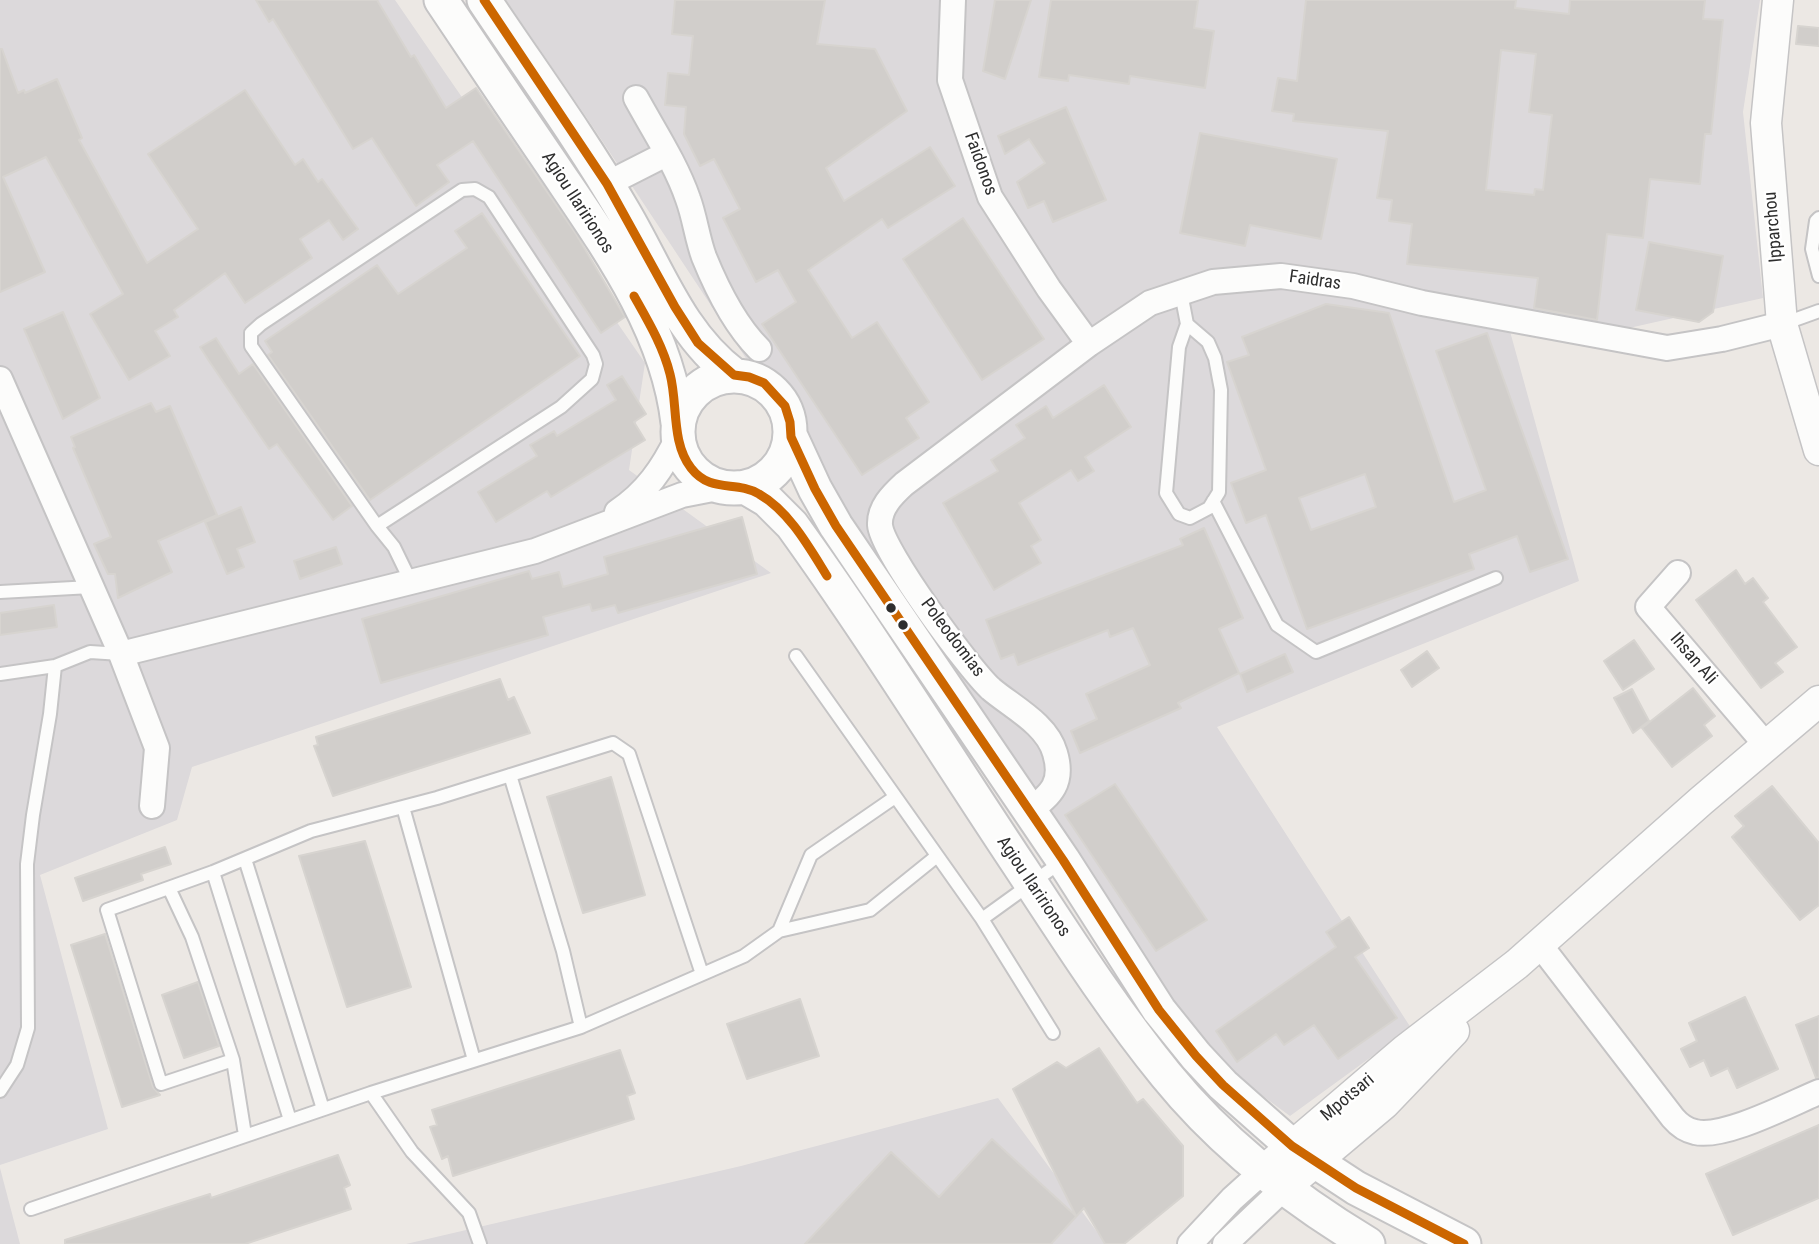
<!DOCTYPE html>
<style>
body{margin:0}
canvas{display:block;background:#ece8e4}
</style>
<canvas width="1819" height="1244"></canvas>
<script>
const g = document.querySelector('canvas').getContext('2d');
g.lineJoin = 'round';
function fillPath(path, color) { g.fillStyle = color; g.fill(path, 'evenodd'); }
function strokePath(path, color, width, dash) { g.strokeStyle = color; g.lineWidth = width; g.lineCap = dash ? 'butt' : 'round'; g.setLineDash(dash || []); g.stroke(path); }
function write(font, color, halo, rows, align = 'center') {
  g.font = font + ' "Roboto Condensed",sans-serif'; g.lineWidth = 5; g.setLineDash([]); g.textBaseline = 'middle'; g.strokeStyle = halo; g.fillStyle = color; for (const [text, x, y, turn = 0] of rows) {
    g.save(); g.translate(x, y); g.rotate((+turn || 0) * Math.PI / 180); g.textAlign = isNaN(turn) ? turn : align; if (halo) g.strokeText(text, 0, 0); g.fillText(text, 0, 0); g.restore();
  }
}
fillPath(new Path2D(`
 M 0,0 L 395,0 L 645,363 L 629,470 L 771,573 L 192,767 L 177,820 L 40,875 L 108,1129 L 0,1165 Z
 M 506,0 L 1760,0 L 1743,112 L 1763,298 L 1629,328 L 1503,306 L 1579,581 L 1217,727 L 1411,1028 L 1290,1116 L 1206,1054 L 593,127 Z
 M 998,1098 L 1106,1244 L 406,1244 L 741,1166 Z
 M 0,1168 L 20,1244 L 0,1244 Z`), '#dcd9db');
const building = new Path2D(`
 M 256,0 L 377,0 L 411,57 L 414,55 L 446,108 L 476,88 L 576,234 L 625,317 L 601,333 L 473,141 L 437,165 L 449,182 L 416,206 L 372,138 L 353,149 L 273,19 L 269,22 Z
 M 675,0 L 825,0 L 817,44 L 875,49 L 907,111 L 826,168 L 844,201 L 930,147 L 955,186 L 888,228 L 882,219 L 808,270 L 852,338 L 877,322 L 929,402 L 906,418 L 919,438 L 862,475 L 762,324 L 796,302 L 778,270 L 756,282 L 723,218 L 740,209 L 714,159 L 700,166 L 684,134 L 686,107 L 665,105 L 668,73 L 689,75 L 693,36 L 672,34 Z
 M 995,0 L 1031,0 L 1005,79 L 983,71 Z
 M 1051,0 L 1198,0 L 1194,28 L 1214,31 L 1205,88 L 1130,76 L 1129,84 L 1069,75 L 1068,81 L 1039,77 Z
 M 1306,0 L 1516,0 L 1515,8 L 1569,14 L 1570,0 L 1705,0 L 1703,19 L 1723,20 L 1711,134 L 1705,134 L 1700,184 L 1650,179 L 1643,238 L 1607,234 L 1597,320 L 1534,308 L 1538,278 L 1407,264 L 1412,224 L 1389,221 L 1392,200 L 1377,198 L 1388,131 L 1293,121 L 1294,114 L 1272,111 L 1278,78 L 1297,81 ZM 1501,50 L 1536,54 L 1529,112 L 1552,115 L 1543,190 L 1535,189 L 1534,195 L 1486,190 Z
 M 1798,26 L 1819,28 L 1819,46 L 1796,44 Z
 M 0,49 L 2,49 L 18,93 L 24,90 L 25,93 L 57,79 L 82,138 L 79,140 L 147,263 L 198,229 L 148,154 L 245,90 L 295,165 L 303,159 L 318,182 L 322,179 L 358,229 L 343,240 L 329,220 L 300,239 L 312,258 L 245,303 L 225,273 L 174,310 L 178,317 L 155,331 L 170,356 L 129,380 L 90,314 L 123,294 L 46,157 L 3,177 L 45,272 L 0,292 Z
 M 1066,107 L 1106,200 L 1053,222 L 1044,201 L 1028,208 L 1017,182 L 1045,163 L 1029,139 L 1005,154 L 998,136 Z
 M 1200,133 L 1337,159 L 1321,239 L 1250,225 L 1245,246 L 1180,233 Z
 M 482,213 L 580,356 L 370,500 L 268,355 L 272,352 L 265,341 L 377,265 L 398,294 L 467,248 L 455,231 Z
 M 963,218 L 1044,339 L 982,380 L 903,259 Z
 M 1649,242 L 1723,256 L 1713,312 L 1699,322 L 1636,310 Z
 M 1326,304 L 1389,313 L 1454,502 L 1486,490 L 1436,351 L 1487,333 L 1568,559 L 1530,572 L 1517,536 L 1469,554 L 1474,569 L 1307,629 L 1266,515 L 1246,523 L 1231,483 L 1266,470 L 1227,362 L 1249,355 L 1242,337 ZM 1365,474 L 1376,507 L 1311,530 L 1299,498 Z
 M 63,312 L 100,398 L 63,419 L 24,329 Z
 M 216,338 L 239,374 L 253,364 L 352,506 L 333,520 L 277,444 L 269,449 L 209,361 L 200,347 Z
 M 622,376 L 646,414 L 634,422 L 645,440 L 551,497 L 547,491 L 496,522 L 478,492 L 537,456 L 530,445 L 554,431 L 557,436 L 616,400 L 607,385 Z
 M 1104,385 L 1131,427 L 1085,457 L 1094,471 L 1078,481 L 1071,470 L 1019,503 L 1041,540 L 1031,546 L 1041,563 L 994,590 L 943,503 L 998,471 L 991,460 L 1025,438 L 1016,425 L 1046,406 L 1053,418 Z
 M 151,403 L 156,412 L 170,406 L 217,515 L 158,541 L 172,572 L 118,598 L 115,574 L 108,574 L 94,544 L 111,537 L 73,448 L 75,447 L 71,437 Z
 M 241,507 L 255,542 L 237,549 L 244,567 L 227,574 L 205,522 Z
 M 742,517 L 757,574 L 618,613 L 615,605 L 592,611 L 590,604 L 543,617 L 548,635 L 381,683 L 362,619 L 529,571 L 532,579 L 559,572 L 563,587 L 608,574 L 604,557 Z
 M 1204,528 L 1243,618 L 1219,629 L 1239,673 L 1178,703 L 1181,708 L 1080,753 L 1071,731 L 1097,719 L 1086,694 L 1150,665 L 1133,628 L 1110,637 L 1108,630 L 1018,665 L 1014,654 L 1001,659 L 986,620 L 1183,545 L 1180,539 Z
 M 336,547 L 342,564 L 300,579 L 294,561 Z
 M 1736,570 L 1745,584 L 1753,578 L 1768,598 L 1763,602 L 1797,647 L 1775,663 L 1783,672 L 1761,688 L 1696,600 Z
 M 54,605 L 57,627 L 0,635 L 0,613 Z
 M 1634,640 L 1654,669 L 1623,690 L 1604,661 Z
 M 1427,651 L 1439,668 L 1412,687 L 1401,670 Z
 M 1285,654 L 1293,672 L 1247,692 L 1240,674 Z
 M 500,679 L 508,700 L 514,697 L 530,733 L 333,796 L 314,746 L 318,745 L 316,737 Z
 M 1693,688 L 1715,716 L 1704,725 L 1712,736 L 1672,767 L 1642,728 Z
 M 1632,689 L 1649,721 L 1633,733 L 1614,698 Z
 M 611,777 L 645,895 L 583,913 L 547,797 Z
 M 1115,784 L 1207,920 L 1156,951 L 1065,815 Z
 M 1772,786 L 1819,843 L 1819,905 L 1800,920 L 1732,837 L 1744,826 L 1735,816 Z
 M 365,841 L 411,987 L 347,1007 L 299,856 Z
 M 165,847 L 171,864 L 141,874 L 143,880 L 83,901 L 75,878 Z
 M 1349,917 L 1369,948 L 1355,957 L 1397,1018 L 1338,1059 L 1314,1025 L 1284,1045 L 1276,1034 L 1237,1062 L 1216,1031 L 1336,947 L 1326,932 Z
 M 105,934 L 153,1087 L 160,1095 L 122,1107 L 71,945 Z
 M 198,982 L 219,1046 L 184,1058 L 162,995 Z
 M 1745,997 L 1778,1069 L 1737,1088 L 1728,1068 L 1711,1076 L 1704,1060 L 1690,1067 L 1681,1049 L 1697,1041 L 1689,1023 Z
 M 800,999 L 819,1056 L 747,1079 L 727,1024 Z
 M 1819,1016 L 1819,1077 L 1816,1078 L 1796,1025 Z
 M 1099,1048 L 1137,1103 L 1143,1099 L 1183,1146 L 1183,1196 L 1124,1244 L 1105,1244 L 1084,1208 L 1051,1244 L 805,1244 L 891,1152 L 939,1197 L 992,1139 L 1076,1216 L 1013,1089 L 1057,1062 L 1066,1068 Z
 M 620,1050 L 635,1093 L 627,1096 L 634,1119 L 453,1176 L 448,1156 L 442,1159 L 430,1127 L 437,1125 L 432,1110 Z
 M 1819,1125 L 1819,1198 L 1733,1235 L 1706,1174 Z
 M 338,1155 L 350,1185 L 344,1188 L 351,1209 L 245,1244 L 65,1244 L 65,1240 L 210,1194 L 211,1198 Z`);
fillPath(building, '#d1cecb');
strokePath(building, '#d7d4d0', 2);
const service = new Path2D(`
 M 1819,218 L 1816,221 L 1812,249 L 1819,276
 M 1181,293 L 1187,324 L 1179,347 L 1166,493 L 1179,514 L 1190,518 L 1209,508 L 1219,492 L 1221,390 L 1215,358 L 1208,342 L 1187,324
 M 1783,324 L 1819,311
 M 1213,501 L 1277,625 L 1316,652 L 1496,578
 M 377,526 L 561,407 L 592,379 L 596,364 L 593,355 L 489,197 L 475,189 L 462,190 L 261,324 L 251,333 L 251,346 L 377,526 L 394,547 L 411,582
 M 0,592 L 91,587
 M 796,656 L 982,919 L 1053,1033
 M 0,674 L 55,666 L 90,652 L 121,654
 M 510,775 L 563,951 L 581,1027
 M 403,807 L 474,1060
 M 245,859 L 323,1109
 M 213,872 L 290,1120
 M 169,888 L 192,937 L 233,1060 L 245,1135
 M 982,919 L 1061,862
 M 779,931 L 811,855 L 895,797
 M 233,1060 L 161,1084 L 107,910 L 213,872 L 311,831 L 437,798 L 613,743 L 629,754 L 702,974
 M 0,1091 L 17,1065 L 28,1028 L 27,864 L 33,815 L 50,714 L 55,666
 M 371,1093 L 412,1152 L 469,1213 L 480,1244
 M 31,1209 L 371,1093 L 581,1027 L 744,956 L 779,931 L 870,910 L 937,856`);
const minor = new Path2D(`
 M 953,0 L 950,80 L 990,197 L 1049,289 L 1089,344
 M 636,98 C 654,131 676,164 688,199 C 695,218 697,238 704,257 C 717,289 735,325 759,349
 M 607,184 L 666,154
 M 0,379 L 121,654 L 157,748 L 152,806
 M 617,512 C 646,493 663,468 678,437
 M 1678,573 L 1648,607 L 1767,746
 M 121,654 L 535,551 L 682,495 L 723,487
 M 1030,811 C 1051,794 1064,783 1055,753 C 1047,724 1012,707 991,689 C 969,669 882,551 880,525 C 879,508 892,495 904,484 L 1089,344 L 1150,303 L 1213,282 L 1281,276 L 1353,286 L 1422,303 L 1667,348 L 1722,339 L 1782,324
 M 1540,945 L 1673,1118 C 1679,1125 1685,1130 1695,1132 C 1724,1139 1790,1104 1819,1092
 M 1190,1244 L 1232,1199 L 1262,1172
 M 1225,1244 L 1284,1188`);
const tertiary = new Path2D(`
 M 1778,0 L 1766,123 L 1782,324 L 1819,450
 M 1262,1172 L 1405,1050 L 1517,964 L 1701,801 L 1819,701
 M 1284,1188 L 1384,1104 L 1454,1031`);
const secondary = new Path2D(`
 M 441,0 C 477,54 514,109 551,163 C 604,242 667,326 678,423
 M 484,0 C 530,69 580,137 622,209 C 657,267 678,333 734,375
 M678 432a56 56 0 1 1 112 0a56 56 0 1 1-112 0Z
 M 791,437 L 815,489 L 836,526 L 1063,860 L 1159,1010 L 1196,1056 L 1223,1085 L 1292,1146 L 1356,1188 L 1464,1244
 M 745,487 L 767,500 L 792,525 C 872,636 945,754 1021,868 C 1067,938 1113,1010 1166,1075 C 1222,1144 1293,1199 1368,1244`);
strokePath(service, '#c5c4c5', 16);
strokePath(minor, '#c5c4c5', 28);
strokePath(tertiary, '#c5c4c5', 33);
strokePath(secondary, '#c5c4c5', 37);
strokePath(service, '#fcfcfb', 12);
strokePath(minor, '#fcfcfb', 24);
strokePath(tertiary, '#fcfcfb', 30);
strokePath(secondary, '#fcfcfb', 33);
strokePath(new Path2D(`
 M 484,0 L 607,184 L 675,307 L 698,343 L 734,375 L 749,377 L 764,383 L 785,406 L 790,422 L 791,437 L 815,489 L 836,526 L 1063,860 L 1159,1010 L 1196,1056 L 1223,1085 L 1292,1146 L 1356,1188 L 1464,1244
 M 634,296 C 648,321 663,346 670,374 C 678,404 671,442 691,468 C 711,494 736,480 759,494 C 789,511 809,547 827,576`), '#c60', 9);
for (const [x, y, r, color] of [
 [891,608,6,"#2e2e2e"],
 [903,625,6,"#2e2e2e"]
]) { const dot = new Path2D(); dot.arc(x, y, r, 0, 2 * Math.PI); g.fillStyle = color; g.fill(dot); strokePath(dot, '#fff', 2.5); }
write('18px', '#2e2e2e', '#fff', [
 ["Faidonos",980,164,70],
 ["Agiou Ilaririonos",577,203,57],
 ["Ipparchou",1774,227,-95],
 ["Faidras",1315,281,8],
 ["Poleodomias",952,638,53],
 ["Ihsan Ali",1693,659,49],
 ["Agiou Ilaririonos",1033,887,56],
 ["Mpotsari",1348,1098,-40]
]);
</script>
